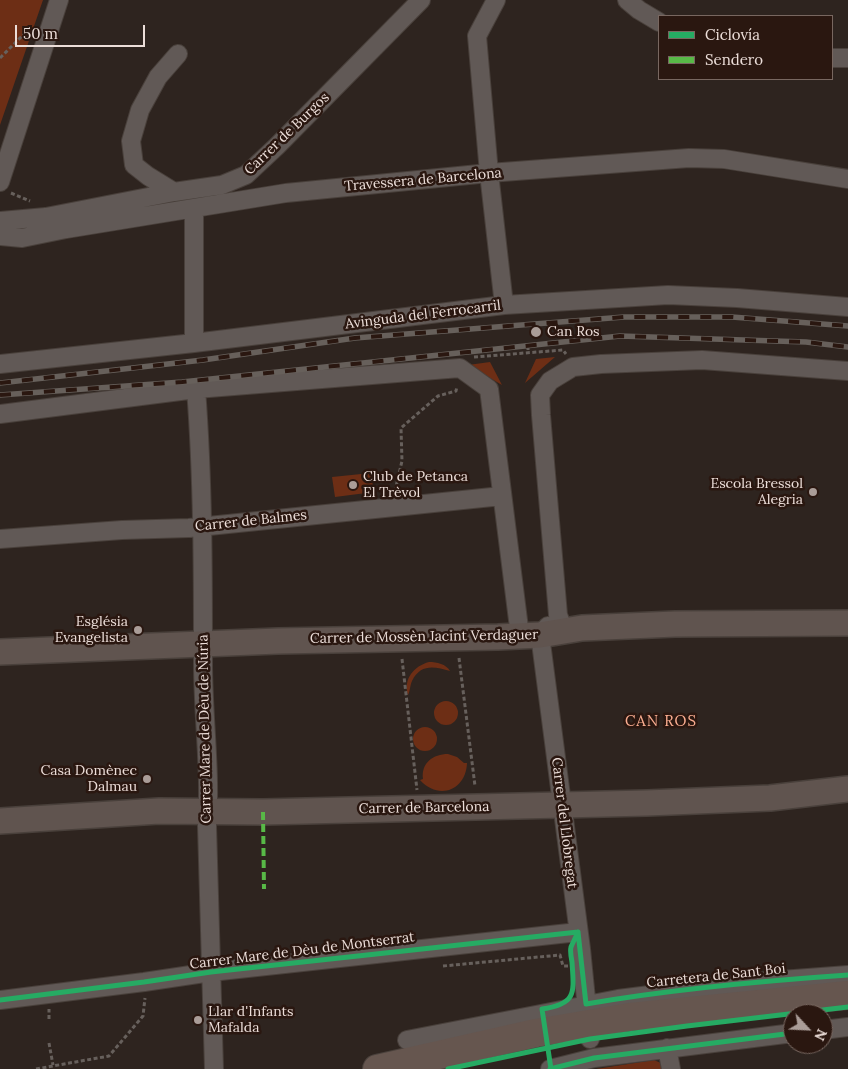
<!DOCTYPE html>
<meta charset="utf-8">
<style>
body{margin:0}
#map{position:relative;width:848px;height:1069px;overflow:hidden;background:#2e241f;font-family:Lora,serif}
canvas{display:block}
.legend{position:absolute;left:658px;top:15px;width:175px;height:65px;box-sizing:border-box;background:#2a1710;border:1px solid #786760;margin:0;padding:6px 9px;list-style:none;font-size:15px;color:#ecded9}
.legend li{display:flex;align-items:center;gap:10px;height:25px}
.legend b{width:25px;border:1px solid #786760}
.north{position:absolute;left:783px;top:1004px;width:50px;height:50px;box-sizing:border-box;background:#2a1710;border:1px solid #786760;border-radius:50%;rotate:115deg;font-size:14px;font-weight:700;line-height:20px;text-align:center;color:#ecded9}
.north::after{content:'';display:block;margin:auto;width:18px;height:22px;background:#aa9d98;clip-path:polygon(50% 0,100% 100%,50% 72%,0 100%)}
.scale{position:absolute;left:15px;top:25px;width:130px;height:22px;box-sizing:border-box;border:2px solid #ecded9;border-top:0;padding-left:6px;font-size:15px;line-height:18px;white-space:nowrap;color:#ecded9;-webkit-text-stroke:4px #2a1710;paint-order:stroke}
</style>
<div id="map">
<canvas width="848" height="1069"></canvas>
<ul class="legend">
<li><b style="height:6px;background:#26ab63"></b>Ciclovía</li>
<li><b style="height:6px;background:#58b947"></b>Sendero</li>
</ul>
<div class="north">N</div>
<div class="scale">50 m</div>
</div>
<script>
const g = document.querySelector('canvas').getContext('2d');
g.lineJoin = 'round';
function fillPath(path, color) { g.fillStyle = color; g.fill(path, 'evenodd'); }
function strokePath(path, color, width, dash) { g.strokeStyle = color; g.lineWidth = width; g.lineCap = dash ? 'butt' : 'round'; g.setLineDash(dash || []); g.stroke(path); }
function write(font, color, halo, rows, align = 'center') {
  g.font = font + ' Lora,serif'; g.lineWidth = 5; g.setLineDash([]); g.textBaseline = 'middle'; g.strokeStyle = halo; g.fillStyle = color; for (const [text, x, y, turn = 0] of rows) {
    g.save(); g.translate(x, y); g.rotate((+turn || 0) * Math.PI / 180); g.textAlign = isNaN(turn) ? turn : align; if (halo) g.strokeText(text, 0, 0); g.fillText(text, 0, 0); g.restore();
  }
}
fillPath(new Path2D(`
 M 0,0 L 43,0 L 0,125 Z
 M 555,357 L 525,383 L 536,359 Z
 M 490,362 L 502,385 L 468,365 Z
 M 371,473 L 374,492 L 335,497 L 332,477 Z
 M 429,662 C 437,662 446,664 450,671 C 435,667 421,663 412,681 C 410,685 410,692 408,695 C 403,679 414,666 429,662 Z
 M434 713a12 12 0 1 1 24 0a12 12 0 1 1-24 0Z
 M413 739a12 12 0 1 1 24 0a12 12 0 1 1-24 0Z
 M 448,754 L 457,757 L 464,763 L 467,763 C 466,790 439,801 420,780 L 423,779 C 421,763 433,754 448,754 Z
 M 654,1060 L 663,1064 L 665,1069 L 596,1069 Z`), '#6d2e15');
const street = new Path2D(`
 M 496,0 L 477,36 L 489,173 L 504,305
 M 627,0 L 639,10 L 659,22
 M 832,58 L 848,58
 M 0,182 L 59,0
 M 174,192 L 148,176 L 134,165 L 131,141 L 140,110 L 158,77 L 178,54
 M 0,221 L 46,217 L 174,192 L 222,185 L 246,175 L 277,146 L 421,0
 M 0,236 L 22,238 L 66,229 L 286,193 L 489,173 L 689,158 L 724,159 L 848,179
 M 194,343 L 194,208
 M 0,364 L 194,343 L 504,305 L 668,295 L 737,298 L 848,307
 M 196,389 C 203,480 203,572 203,663 C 203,717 211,772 207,826 L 214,1069
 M 0,414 L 196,389 L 460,368 L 489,389 L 520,636
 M 0,539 L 122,530 L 189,528 L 502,496
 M 548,626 L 540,635 L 581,949 L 590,1039
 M 564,631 L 558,615 L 541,415 L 540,395 L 550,381 L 573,367 L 601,364 L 702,360 L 848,371
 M 0,1000 L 144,982 L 211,972 L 578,932
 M 823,1030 L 848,1027
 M 407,1040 L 618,999 L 754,982 L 848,975
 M 667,1048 L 671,1069
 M 550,1069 L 594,1058 L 793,1033`);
const secondary = new Path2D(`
 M 0,652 L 278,641 L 498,637 L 540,635 L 582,628 L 675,624 L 848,623
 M 0,821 L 159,811 L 263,812 L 647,803 L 770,798 L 848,789`);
const primary = new Path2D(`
 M 377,1069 L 536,1033 L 630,1017 L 848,995`);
strokePath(street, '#49403b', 20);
strokePath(secondary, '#49403b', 28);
strokePath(primary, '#49403b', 30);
strokePath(new Path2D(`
 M 0,58 L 31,27
 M 11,193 L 30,201
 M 528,346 L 528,353
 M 474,357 L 563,350 L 566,354
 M 395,491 L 402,461 L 401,428 L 438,396 L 456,391 L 457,386
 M 459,658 L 475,786
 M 402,659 L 417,790
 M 443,966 L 560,955 L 563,966 L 568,966
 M 49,1019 L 49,1009
 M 49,1043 L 53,1065
 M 36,1069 L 109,1056 L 143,1016 L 145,998`), '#67605c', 3, [4, 2.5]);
strokePath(street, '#615956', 18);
strokePath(secondary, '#60544f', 25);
strokePath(primary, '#66564f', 28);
const rail = new Path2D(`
 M 0,383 L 203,360 L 355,338 L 624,317 L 732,317 L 848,326
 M 0,395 L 182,382 L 620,336 L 806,342 L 848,347`);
strokePath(rail, '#67605b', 5.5);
strokePath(rail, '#2a1710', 4, [11]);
strokePath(new Path2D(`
 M 263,812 L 264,889`), '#58b947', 4, [8, 4]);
strokePath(new Path2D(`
 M 578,932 L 586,1004 C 673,989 760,981 848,975
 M 0,1000 L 144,982 L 211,972 L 578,932
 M 448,1069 L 590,1039 L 687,1026 L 848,1007
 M 550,1069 L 594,1058 L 793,1033
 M 551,1069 L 542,1009 C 577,1004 574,993 572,962 C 571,957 570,951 571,947 C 573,942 576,937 578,932`), '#26ab63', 5);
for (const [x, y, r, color] of [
 [536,332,6,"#aa9d98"],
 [353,485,5,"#aa9d98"],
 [813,492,5,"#aa9d98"],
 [138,630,5,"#aa9d98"],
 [147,779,5,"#aa9d98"],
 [198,1020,5,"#aa9d98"]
]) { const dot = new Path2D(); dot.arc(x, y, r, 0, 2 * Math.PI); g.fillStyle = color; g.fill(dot); strokePath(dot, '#2a1710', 2); }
write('14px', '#ecded9', '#2a1710', [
 ["Carrer de Burgos",287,134,-44],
 ["Travessera de Barcelona",423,180,-5],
 ["Avinguda del Ferrocarril",423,315,-7],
 ["Carrer de Balmes",251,521,-6],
 ["Carrer de Mossèn Jacint Verdaguer",424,637,-1],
 ["Carrer Mare de Dèu de Núria",205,729,-91],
 ["Carrer de Barcelona",424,808,-1],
 ["Carrer del Llobregat",564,823,83],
 ["Carrer Mare de Dèu de Montserrat",302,951,-7],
 ["Carretera de Sant Boi",716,976,-6]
]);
write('14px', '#ecded9', '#2a1710', [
 ["Can Ros",547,332],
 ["Club de Petanca",363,477],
 ["El Trèvol",363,493],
 ["Escola Bressol",803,484,"right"],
 ["Alegria",803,500,"right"],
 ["Església",128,622,"right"],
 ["Evangelista",128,638,"right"],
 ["Casa Domènec",137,771,"right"],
 ["Dalmau",137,787,"right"],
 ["Llar d'Infants",208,1012],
 ["Mafalda",208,1028]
], 'left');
g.letterSpacing = '1px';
write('15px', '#fbae91', '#2a1710', [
 ["CAN ROS",661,722]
]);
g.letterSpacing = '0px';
</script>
